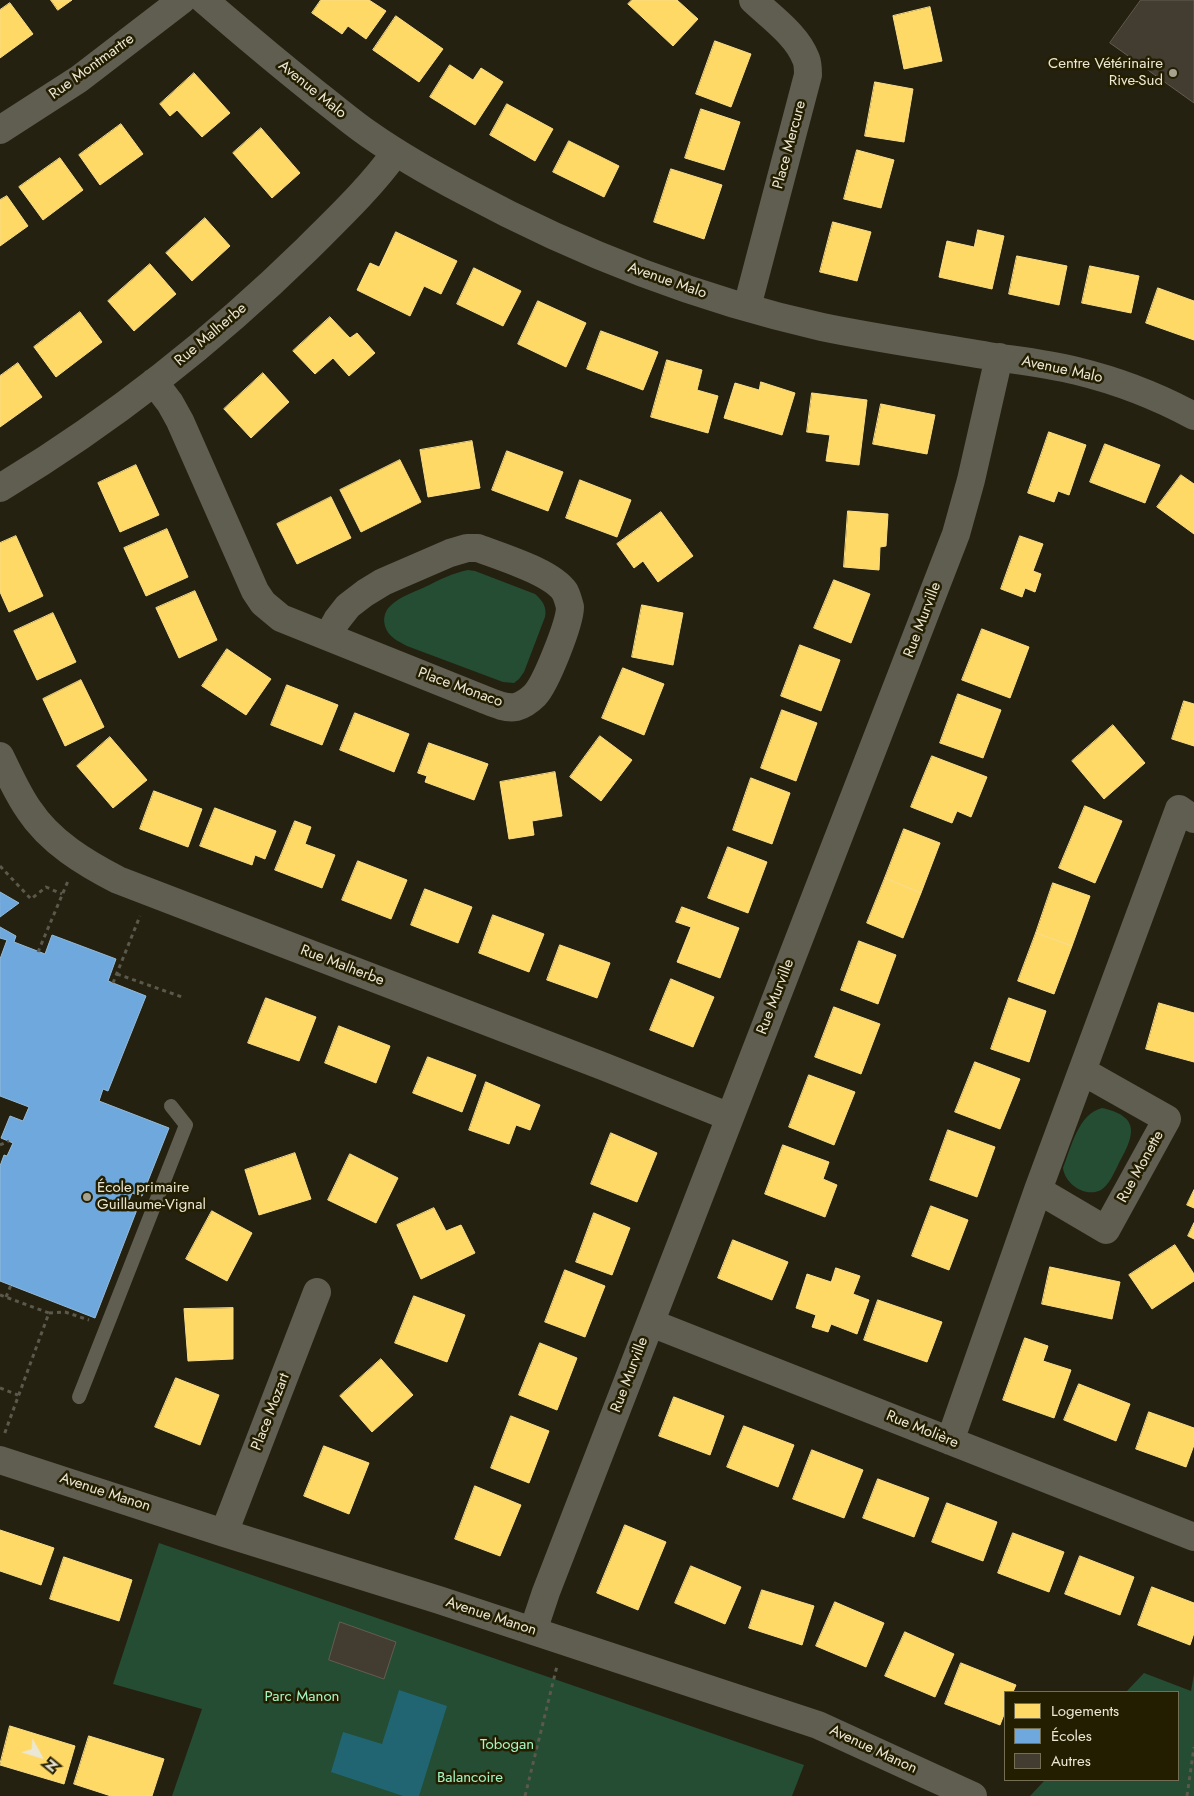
<!DOCTYPE html>
<meta charset="utf-8">
<style>
body{margin:0}
#map{position:relative;width:1194px;height:1796px;overflow:hidden;background:#252110;font-family:Jost,sans-serif}
canvas{display:block}
.legend{position:absolute;left:1004px;top:1691px;width:175px;height:90px;box-sizing:border-box;background:#241e00;border:1px solid #746e55;margin:0;padding:6px 9px;list-style:none;font-size:15px;color:#ebe7d5}
.legend li{display:flex;align-items:center;gap:10px;height:25px}
.legend b{width:25px;border:1px solid #746e55}
.north{position:absolute;left:15px;top:1731px;width:50px;height:50px;-webkit-text-stroke:4px #241e00;paint-order:stroke;rotate:129deg;font-size:14px;font-weight:700;line-height:20px;text-align:center;color:#ebe7d5}
.north::after{content:'';display:block;margin:auto;width:18px;height:22px;background:#ebe7d5;clip-path:polygon(50% 0,100% 100%,50% 72%,0 100%)}
</style>
<div id="map">
<canvas width="1194" height="1796"></canvas>
<ul class="legend">
<li><b style="height:14px;background:#ffd966"></b>Logements</li>
<li><b style="height:14px;background:#6fa8dc"></b>Écoles</li>
<li><b style="height:14px;background:#433c31"></b>Autres</li>
</ul>
<div class="north">N</div>
</div>
<script>
const g = document.querySelector('canvas').getContext('2d');
g.lineJoin = 'round';
function fillPath(path, color) { g.fillStyle = color; g.fill(path, 'evenodd'); }
function strokePath(path, color, width, dash) { g.strokeStyle = color; g.lineWidth = width; g.lineCap = dash ? 'butt' : 'round'; g.setLineDash(dash || []); g.stroke(path); }
function write(font, color, halo, rows, align = 'center') {
  g.font = font + ' Jost,sans-serif'; g.lineWidth = 5; g.setLineDash([]); g.textBaseline = 'middle'; g.strokeStyle = halo; g.fillStyle = color; for (const [text, x, y, turn = 0] of rows) {
    g.save(); g.translate(x, y); g.rotate((+turn || 0) * Math.PI / 180); g.textAlign = isNaN(turn) ? turn : align; if (halo) g.strokeText(text, 0, 0); g.fillText(text, 0, 0); g.restore();
  }
}
fillPath(new Path2D(`
 M 468,570 L 475,571 L 535,594 C 543,601 547,607 545,617 L 524,672 L 519,679 L 514,683 L 503,682 L 407,646 C 398,641 388,637 385,626 C 379,603 408,595 425,587 C 439,580 453,573 468,570 Z
 M 1102,1108 C 1142,1117 1134,1136 1118,1165 C 1114,1173 1109,1185 1101,1190 C 1085,1198 1065,1184 1063,1168 C 1071,1148 1078,1114 1102,1108 Z
 M 159,1543 L 804,1765 L 792,1796 L 172,1796 L 202,1709 L 113,1684 Z
 M 1144,1673 L 1191,1691 L 1194,1674 L 1194,1796 L 1030,1796 L 1045,1780 L 1178,1780 L 1178,1692 L 1126,1692 Z`), '#244d34');
fillPath(new Path2D(`
 M 399,1690 L 447,1706 L 419,1796 L 403,1796 L 331,1772 L 343,1732 L 382,1744 Z`), '#216572');
const homes = new Path2D(`
 M 51,0 L 72,0 L 58,10 Z
 M 321,0 L 369,0 L 386,11 L 366,39 L 348,26 L 342,34 L 312,13 Z
 M 632,0 L 677,0 L 698,19 L 673,46 L 628,4 Z
 M 10,3 L 33,34 L 0,58 L 0,10 Z
 M 930,7 L 942,61 L 904,69 L 893,16 Z
 M 396,16 L 443,49 L 419,82 L 373,50 Z
 M 715,41 L 751,54 L 731,107 L 696,94 Z
 M 450,65 L 473,80 L 481,68 L 503,82 L 475,125 L 430,97 Z
 M 194,73 L 230,113 L 202,137 L 177,110 L 170,116 L 160,104 Z
 M 875,82 L 913,89 L 904,142 L 865,136 Z
 M 507,104 L 553,129 L 535,161 L 490,135 Z
 M 701,109 L 740,122 L 724,170 L 685,158 Z
 M 121,124 L 143,154 L 100,185 L 79,155 Z
 M 261,128 L 300,173 L 272,198 L 233,153 Z
 M 569,141 L 619,166 L 604,197 L 553,172 Z
 M 857,150 L 894,160 L 881,208 L 844,199 Z
 M 60,158 L 83,190 L 43,220 L 19,187 Z
 M 671,169 L 722,185 L 704,239 L 654,222 Z
 M 7,196 L 28,226 L 0,246 L 0,200 Z
 M 205,218 L 230,246 L 192,281 L 166,253 Z
 M 833,222 L 871,232 L 857,281 L 820,272 Z
 M 978,230 L 1004,236 L 992,289 L 939,277 L 947,241 L 974,247 Z
 M 396,232 L 457,261 L 441,294 L 424,286 L 410,316 L 357,290 L 370,263 L 379,267 Z
 M 1017,256 L 1067,266 L 1059,305 L 1009,294 Z
 M 150,264 L 176,294 L 134,331 L 108,301 Z
 M 1090,266 L 1139,276 L 1131,313 L 1082,303 Z
 M 474,268 L 521,291 L 503,326 L 457,304 Z
 M 1158,288 L 1194,301 L 1194,340 L 1146,323 Z
 M 538,301 L 586,323 L 566,367 L 518,344 Z
 M 80,312 L 102,342 L 56,377 L 34,347 Z
 M 330,317 L 350,338 L 357,333 L 375,353 L 349,376 L 333,358 L 315,374 L 293,351 Z
 M 601,331 L 658,352 L 643,390 L 587,369 Z
 M 667,360 L 702,370 L 697,390 L 718,396 L 708,433 L 651,417 Z
 M 18,363 L 42,397 L 0,427 L 0,376 Z
 M 263,373 L 289,402 L 251,438 L 224,409 Z
 M 761,382 L 795,393 L 782,435 L 724,418 L 735,383 L 759,390 Z
 M 812,393 L 867,400 L 859,465 L 826,461 L 830,435 L 807,432 Z
 M 881,404 L 935,415 L 927,454 L 873,444 Z
 M 1049,432 L 1086,445 L 1069,495 L 1058,491 L 1054,502 L 1028,493 Z
 M 472,441 L 480,488 L 428,497 L 420,450 Z
 M 1105,444 L 1160,465 L 1145,503 L 1090,482 Z
 M 507,451 L 563,472 L 548,511 L 492,490 Z
 M 400,460 L 421,502 L 361,532 L 340,490 Z
 M 136,465 L 159,515 L 120,532 L 98,483 Z
 M 1181,475 L 1194,484 L 1194,534 L 1157,507 Z
 M 580,480 L 631,500 L 617,537 L 566,518 Z
 M 331,497 L 351,538 L 297,564 L 277,524 Z
 M 848,511 L 888,514 L 886,546 L 880,547 L 879,570 L 844,567 Z
 M 661,512 L 693,556 L 658,582 L 643,561 L 634,568 L 617,544 Z
 M 167,529 L 188,577 L 146,596 L 124,548 Z
 M 16,536 L 43,596 L 9,612 L 0,592 L 0,543 Z
 M 1020,536 L 1043,544 L 1033,571 L 1041,574 L 1035,592 L 1025,588 L 1022,597 L 1001,589 Z
 M 834,580 L 870,594 L 851,643 L 814,628 Z
 M 195,591 L 217,640 L 179,658 L 156,608 Z
 M 642,605 L 683,613 L 673,665 L 632,657 Z
 M 53,613 L 76,662 L 37,680 L 14,631 Z
 M 982,629 L 1029,647 L 1010,698 L 962,680 Z
 M 800,645 L 840,660 L 821,711 L 781,696 Z
 M 227,649 L 271,679 L 246,715 L 202,686 Z
 M 623,668 L 664,684 L 644,735 L 602,718 Z
 M 81,680 L 104,727 L 65,746 L 43,699 Z
 M 287,685 L 338,705 L 322,745 L 271,725 Z
 M 958,694 L 1001,710 L 983,758 L 940,743 Z
 M 1184,701 L 1194,704 L 1194,746 L 1172,739 Z
 M 782,710 L 817,723 L 796,781 L 761,768 Z
 M 355,713 L 409,734 L 394,772 L 340,750 Z
 M 1113,725 L 1145,763 L 1104,799 L 1072,761 Z
 M 600,736 L 632,760 L 601,801 L 570,777 Z
 M 110,737 L 147,780 L 113,808 L 77,766 Z
 M 429,743 L 488,764 L 474,800 L 425,782 L 427,776 L 418,773 Z
 M 932,756 L 987,777 L 971,817 L 957,811 L 952,823 L 911,807 Z
 M 555,772 L 562,816 L 532,821 L 534,835 L 509,839 L 500,782 Z
 M 751,778 L 790,793 L 772,844 L 733,830 Z
 M 154,791 L 202,809 L 188,847 L 140,829 Z
 M 1085,806 L 1122,821 L 1095,883 L 1059,868 Z
 M 215,808 L 276,831 L 265,859 L 255,855 L 252,865 L 200,846 Z
 M 295,821 L 311,827 L 305,844 L 335,855 L 322,888 L 275,870 Z
 M 904,829 L 940,843 L 921,893 L 885,878 Z
 M 728,847 L 767,862 L 748,913 L 708,898 Z
 M 358,861 L 407,880 L 391,919 L 342,900 Z
 M 885,878 L 921,893 L 903,938 L 867,923 Z
 M 1053,883 L 1090,896 L 1072,946 L 1036,933 Z
 M 425,889 L 472,907 L 458,943 L 411,925 Z
 M 682,907 L 739,928 L 720,978 L 677,962 L 691,927 L 676,922 Z
 M 493,915 L 544,934 L 529,972 L 479,953 Z
 M 1036,933 L 1072,946 L 1054,994 L 1018,981 Z
 M 859,941 L 896,955 L 878,1004 L 841,990 Z
 M 560,945 L 610,963 L 597,998 L 547,980 Z
 M 671,979 L 714,997 L 693,1047 L 650,1030 Z
 M 266,998 L 316,1017 L 299,1061 L 248,1043 Z
 M 1009,998 L 1046,1011 L 1029,1062 L 991,1049 Z
 M 1159,1003 L 1194,1013 L 1194,1062 L 1146,1049 Z
 M 834,1007 L 880,1024 L 861,1074 L 815,1057 Z
 M 339,1026 L 390,1046 L 376,1083 L 325,1063 Z
 M 428,1057 L 476,1075 L 462,1112 L 413,1093 Z
 M 975,1062 L 1020,1079 L 1000,1129 L 955,1112 Z
 M 809,1075 L 855,1092 L 834,1145 L 789,1127 Z
 M 486,1082 L 540,1105 L 530,1130 L 516,1125 L 509,1144 L 469,1130 Z
 M 948,1130 L 995,1147 L 977,1197 L 930,1180 Z
 M 611,1133 L 657,1153 L 637,1202 L 591,1184 Z
 M 783,1145 L 829,1162 L 823,1179 L 837,1185 L 825,1217 L 765,1194 Z
 M 295,1153 L 311,1199 L 259,1215 L 245,1170 Z
 M 350,1154 L 398,1178 L 376,1223 L 328,1200 Z
 M 1194,1190 L 1194,1208 L 1187,1205 Z
 M 931,1206 L 968,1220 L 949,1270 L 912,1256 Z
 M 434,1208 L 446,1231 L 461,1225 L 475,1253 L 421,1279 L 397,1225 Z
 M 212,1211 L 252,1233 L 227,1281 L 186,1259 Z
 M 594,1213 L 630,1228 L 612,1275 L 576,1262 Z
 M 1194,1223 L 1194,1239 L 1188,1236 Z
 M 733,1240 L 788,1262 L 772,1300 L 718,1278 Z
 M 1175,1245 L 1194,1274 L 1194,1281 L 1152,1309 L 1129,1275 Z
 M 1050,1267 L 1120,1282 L 1112,1319 L 1042,1304 Z
 M 836,1268 L 860,1276 L 853,1294 L 869,1300 L 857,1334 L 831,1324 L 828,1332 L 812,1327 L 816,1315 L 796,1308 L 807,1274 L 831,1282 Z
 M 565,1270 L 605,1286 L 585,1337 L 545,1322 Z
 M 414,1296 L 465,1315 L 447,1362 L 395,1343 Z
 M 878,1300 L 942,1322 L 927,1362 L 864,1340 Z
 M 233,1308 L 233,1359 L 188,1361 L 184,1309 Z
 M 1025,1338 L 1048,1346 L 1043,1361 L 1071,1370 L 1054,1418 L 1003,1400 Z
 M 540,1343 L 577,1358 L 557,1410 L 519,1395 Z
 M 381,1359 L 413,1395 L 372,1432 L 340,1396 Z
 M 176,1378 L 219,1395 L 200,1445 L 155,1427 Z
 M 1079,1384 L 1130,1404 L 1116,1441 L 1064,1420 Z
 M 674,1397 L 724,1416 L 710,1455 L 659,1436 Z
 M 1149,1412 L 1194,1428 L 1194,1445 L 1186,1467 L 1136,1449 Z
 M 511,1416 L 549,1431 L 529,1483 L 491,1468 Z
 M 744,1426 L 794,1445 L 778,1487 L 727,1467 Z
 M 324,1446 L 369,1463 L 349,1514 L 304,1496 Z
 M 812,1450 L 863,1470 L 844,1518 L 793,1499 Z
 M 878,1479 L 929,1498 L 914,1537 L 863,1518 Z
 M 475,1486 L 521,1505 L 500,1556 L 455,1539 Z
 M 947,1503 L 997,1522 L 983,1561 L 932,1542 Z
 M 625,1525 L 666,1542 L 638,1610 L 597,1593 Z
 M 0,1530 L 54,1548 L 41,1585 L 0,1571 Z
 M 1013,1533 L 1064,1552 L 1049,1592 L 998,1573 Z
 M 1080,1556 L 1134,1577 L 1120,1615 L 1065,1594 Z
 M 64,1557 L 132,1580 L 119,1621 L 50,1599 Z
 M 691,1566 L 741,1587 L 725,1624 L 675,1603 Z
 M 1152,1587 L 1194,1603 L 1194,1633 L 1190,1645 L 1138,1625 Z
 M 762,1590 L 814,1606 L 802,1645 L 749,1628 Z
 M 835,1602 L 884,1623 L 866,1667 L 816,1646 Z
 M 905,1632 L 954,1654 L 935,1697 L 885,1676 Z
 M 961,1663 L 1016,1685 L 1013,1692 L 1005,1692 L 1005,1712 L 1000,1725 L 945,1704 Z
 M 10,1726 L 75,1746 L 64,1784 L 0,1765 Z
 M 89,1736 L 164,1759 L 152,1796 L 111,1796 L 74,1784 Z`);
fillPath(homes, '#ffd966');
strokePath(homes, '#f9dd87', 1);
const schools = new Path2D(`
 M 0,892 L 19,903 L 0,917 Z
 M 0,927 L 16,936 L 14,942 L 45,954 L 52,935 L 116,959 L 108,981 L 146,996 L 108,1091 L 103,1089 L 99,1101 L 169,1128 L 142,1196 L 132,1193 L 128,1203 L 138,1207 L 95,1318 L 0,1281 L 0,1166 L 4,1155 L 7,1156 L 13,1143 L 1,1138 L 10,1116 L 23,1121 L 29,1107 L 0,1096 L 0,959 L 7,940 L 0,938 Z`);
fillPath(schools, '#6fa8dc');
strokePath(schools, '#94bbda', 1);
const building = new Path2D(`
 M 1141,0 L 1194,0 L 1194,103 L 1110,43 Z
 M 340,1622 L 396,1642 L 384,1679 L 329,1660 Z`);
fillPath(building, '#433c31');
strokePath(building, '#645c50', 1);
strokePath(new Path2D(`
 M 0,866 L 31,899 L 46,887 L 62,894
 M 38,952 L 68,881
 M 117,974 L 182,997
 M 113,983 L 140,916
 M 0,1145 L 9,1141
 M 0,1295 L 49,1313 L 4,1435
 M 6,1297 L 11,1285
 M 49,1313 L 65,1312 L 89,1320
 M 0,1388 L 18,1395
 M 525,1796 L 557,1666
 M 1187,1796 L 1194,1747`), '#5b584c', 3, [4, 4]);
strokePath(new Path2D(`
 M 79,1397 L 186,1125 L 171,1106`), '#605d51', 14);
strokePath(new Path2D(`
 M 204,0 C 241,32 279,64 318,95 C 335,108 352,123 370,135 C 400,156 432,174 464,191 C 577,252 697,299 822,327 C 880,339 938,347 995,357 C 1023,361 1050,364 1077,371 C 1118,381 1157,396 1194,416
 M 0,130 L 79,79 L 182,0
 M 747,307 L 808,75 C 808,70 808,64 806,59 C 797,35 771,17 753,0
 M 154,382 L 170,403 L 180,421 L 255,591 L 263,603 L 281,618 L 483,699 C 493,703 505,709 516,707 C 523,705 530,700 535,695 C 546,683 570,623 570,607 C 569,603 567,596 565,592 C 552,572 501,557 478,548 L 467,548 L 450,553 L 383,582 L 365,593 L 348,606 L 337,620 L 328,636
 M 0,488 C 111,421 214,340 307,249 C 338,218 370,188 396,152
 M 0,756 C 9,774 17,793 29,810 C 50,842 85,863 118,880 L 605,1067 L 730,1117
 M 1038,1190 L 1106,1230 L 1167,1119 L 1082,1071
 M 651,1323 L 1194,1537
 M 950,1441 L 1038,1190 L 1179,809 L 1194,819
 M 0,1460 L 224,1533 L 439,1600 L 818,1725 L 973,1796
 M 224,1533 L 317,1292
 M 533,1631 L 546,1592 L 956,534 L 971,480 L 999,357`), '#605d51', 28);
for (const [x, y, r, color] of [
 [1173,73,5,"#a6a290"],
 [87,1197,5,"#a6a290"]
]) { const dot = new Path2D(); dot.arc(x, y, r, 0, 2 * Math.PI); g.fillStyle = color; g.fill(dot); strokePath(dot, '#241e00', 2); }
write('15px', '#ebe7d5', '#241e00', [
 ["Centre Vétérinaire",1163,64],
 ["Rive-Sud",1163,81],
 ["École primaire",97,1188,"left"],
 ["Guillaume-Vignal",97,1205,"left"]
], 'right');
write('15px', '#ebe7d5', '#241e00', [
 ["Rue Montmartre",92,67,-36],
 ["Avenue Malo",312,90,39],
 ["Place Mercure",790,145,-75],
 ["Avenue Malo",667,281,19],
 ["Rue Malherbe",211,335,-40],
 ["Avenue Malo",1062,370,12],
 ["Rue Murville",923,620,-69],
 ["Place Monaco",460,688,20],
 ["Rue Malherbe",342,966,21],
 ["Rue Murville",776,997,-69],
 ["Rue Monette",1141,1167,-61],
 ["Rue Murville",630,1375,-69],
 ["Place Mozart",271,1412,-69],
 ["Rue Molière",922,1430,22],
 ["Avenue Manon",105,1493,18],
 ["Avenue Manon",491,1617,18],
 ["Avenue Manon",873,1750,25]
]);
write('15px', '#a4f6c5', '#241e00', [
 ["Parc Manon",302,1697],
 ["Tobogan",507,1745],
 ["Balancoire",470,1778]
]);
</script>
